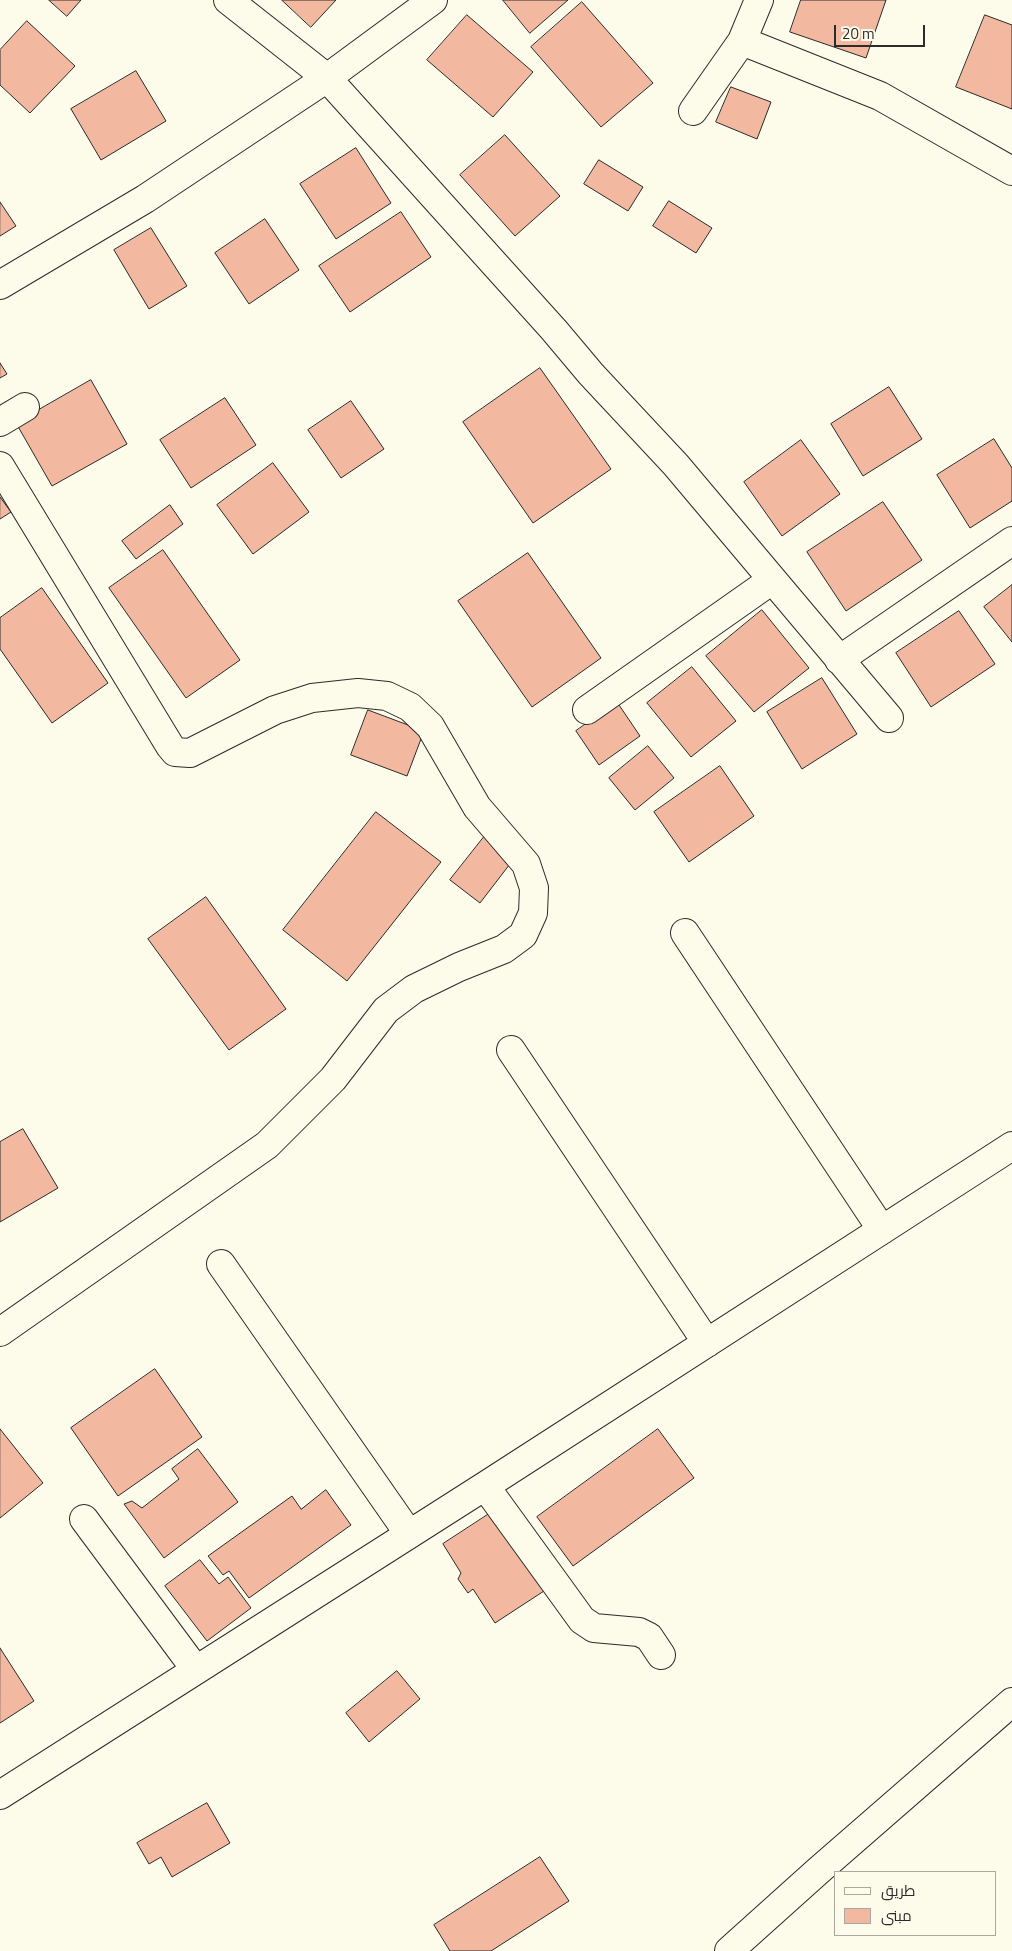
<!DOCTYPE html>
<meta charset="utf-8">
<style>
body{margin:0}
#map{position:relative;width:1012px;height:1951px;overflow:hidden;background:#fdfbea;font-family:"Titillium Web",Cairo,sans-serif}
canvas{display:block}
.legend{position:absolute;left:834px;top:1871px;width:162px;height:65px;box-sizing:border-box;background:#fdfbea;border:1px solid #a9a89e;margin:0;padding:6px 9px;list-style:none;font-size:15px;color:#2b2b2b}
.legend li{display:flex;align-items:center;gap:10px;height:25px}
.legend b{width:25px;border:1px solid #a9a89e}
.scale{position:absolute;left:834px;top:25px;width:91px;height:22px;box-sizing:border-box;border:2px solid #2b2b2b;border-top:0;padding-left:6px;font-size:15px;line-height:18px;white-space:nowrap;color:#2b2b2b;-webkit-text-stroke:4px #fdfbea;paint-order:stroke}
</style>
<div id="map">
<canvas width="1012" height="1951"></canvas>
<ul class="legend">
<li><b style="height:6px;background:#fdfbea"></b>طريق</li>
<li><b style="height:14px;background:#f2b8a0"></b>مبنى</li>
</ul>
<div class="scale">20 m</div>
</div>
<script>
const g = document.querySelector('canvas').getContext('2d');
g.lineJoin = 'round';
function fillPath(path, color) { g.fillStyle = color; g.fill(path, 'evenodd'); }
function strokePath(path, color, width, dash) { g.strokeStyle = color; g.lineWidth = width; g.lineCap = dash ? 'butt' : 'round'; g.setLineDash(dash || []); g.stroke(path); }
const building = new Path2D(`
 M 49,0 L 81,0 L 67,16 Z
 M 282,0 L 336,0 L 311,27 Z
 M 503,0 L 568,0 L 530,33 Z
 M 801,0 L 886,0 L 866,58 L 790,32 Z
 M 582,2 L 653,83 L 601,127 L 531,47 Z
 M 467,15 L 533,72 L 493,117 L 427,60 Z
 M 985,15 L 1012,25 L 1012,109 L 956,87 Z
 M 27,21 L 75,66 L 30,113 L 0,85 L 0,50 Z
 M 136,71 L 166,121 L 101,160 L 71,109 Z
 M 731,87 L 771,102 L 757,139 L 716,122 Z
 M 505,135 L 560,196 L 515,236 L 460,175 Z
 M 356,148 L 391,203 L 336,239 L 300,184 Z
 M 599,160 L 643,187 L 628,211 L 584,184 Z
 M 669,201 L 712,228 L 696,253 L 653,226 Z
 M 0,202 L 16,226 L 0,236 Z
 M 401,212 L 431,257 L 350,312 L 319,266 Z
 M 265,219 L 299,270 L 249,304 L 215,253 Z
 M 151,228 L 187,286 L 149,309 L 114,250 Z
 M 0,363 L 7,374 L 0,378 Z
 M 540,368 L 611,469 L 533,523 L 463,422 Z
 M 91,380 L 127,444 L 52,486 L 16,423 Z
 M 889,387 L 922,439 L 863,476 L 831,424 Z
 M 225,398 L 256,445 L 191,488 L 160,440 Z
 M 351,401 L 384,449 L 341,478 L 308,430 Z
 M 994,439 L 1012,468 L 1012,501 L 970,528 L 937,475 Z
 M 801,440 L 840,494 L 782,536 L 744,482 Z
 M 273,463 L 309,512 L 253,554 L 217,505 Z
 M 0,497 L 11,512 L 0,519 Z
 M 883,502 L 922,560 L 846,611 L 807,552 Z
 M 170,505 L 183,524 L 136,559 L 122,541 Z
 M 163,550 L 240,660 L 186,698 L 109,588 Z
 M 528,553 L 601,658 L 532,707 L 458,601 Z
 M 1012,585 L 1012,642 L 984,607 Z
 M 42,588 L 108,683 L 52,723 L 0,649 L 0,618 Z
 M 762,610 L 809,668 L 754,712 L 706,656 Z
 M 959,611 L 995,664 L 931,707 L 896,653 Z
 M 692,667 L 736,721 L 691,757 L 647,703 Z
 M 822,678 L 857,734 L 802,769 L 767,712 Z
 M 617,702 L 640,736 L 599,765 L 576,731 Z
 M 368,710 L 424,731 L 407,776 L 351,755 Z
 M 648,746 L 674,778 L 635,810 L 609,778 Z
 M 720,766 L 754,816 L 689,862 L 654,812 Z
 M 376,812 L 441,862 L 347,981 L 283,930 Z
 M 484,837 L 513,860 L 480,903 L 450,880 Z
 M 206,897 L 286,1009 L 229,1050 L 148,939 Z
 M 23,1129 L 58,1188 L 0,1222 L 0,1142 Z
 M 155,1369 L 202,1437 L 118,1496 L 71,1428 Z
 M 0,1429 L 43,1483 L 0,1518 Z
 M 658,1429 L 694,1478 L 573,1566 L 537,1517 Z
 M 198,1449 L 238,1502 L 164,1558 L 124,1504 L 132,1501 L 142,1508 L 179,1479 L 172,1469 Z
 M 326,1490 L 351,1525 L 249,1598 L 229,1571 L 223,1575 L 208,1556 L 292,1496 L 301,1509 Z
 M 492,1512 L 544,1591 L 495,1623 L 473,1589 L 468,1593 L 458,1579 L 461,1573 L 443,1544 Z
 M 200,1560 L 219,1584 L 228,1577 L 251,1608 L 207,1641 L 165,1586 Z
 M 0,1648 L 34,1701 L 0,1723 Z
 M 397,1671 L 420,1699 L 369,1742 L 346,1713 Z
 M 207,1803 L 230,1843 L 172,1877 L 161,1857 L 149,1864 L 137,1843 Z
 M 540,1857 L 569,1901 L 491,1951 L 450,1951 L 434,1925 Z`);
fillPath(building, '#f2b8a0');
strokePath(building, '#2b2b2b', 1);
const minor = new Path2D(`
 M 228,0 L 327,78 L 554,330 L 591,374 L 676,465 L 889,718
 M 742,41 L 880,96 L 1012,171
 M 693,111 L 742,41 L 759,0
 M 0,285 L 145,199 L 327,78 L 433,0
 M 0,422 L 25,407
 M 0,466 L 170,746 L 175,752 L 190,753 L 275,710 L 312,698 L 358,693 L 387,696 L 410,707 L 430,726 L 477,807 L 526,864 L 534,888 L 533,913 L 523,935 L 504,949 L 459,967 L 414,989 L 386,1010 L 333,1079 L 267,1145 L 0,1332
 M 839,660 L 1012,541
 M 587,710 L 772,580
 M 685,933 L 882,1230
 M 511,1050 L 707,1343
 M 221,1264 L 409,1534
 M 485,1486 L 582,1620 L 594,1628 L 639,1632 L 649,1637 L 661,1655
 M 84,1519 L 196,1670
 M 0,1795 L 485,1486 L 1012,1146
 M 729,1951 L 818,1871 L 1012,1702`);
strokePath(minor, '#2b2b2b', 30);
strokePath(minor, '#fdfbea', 28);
</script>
